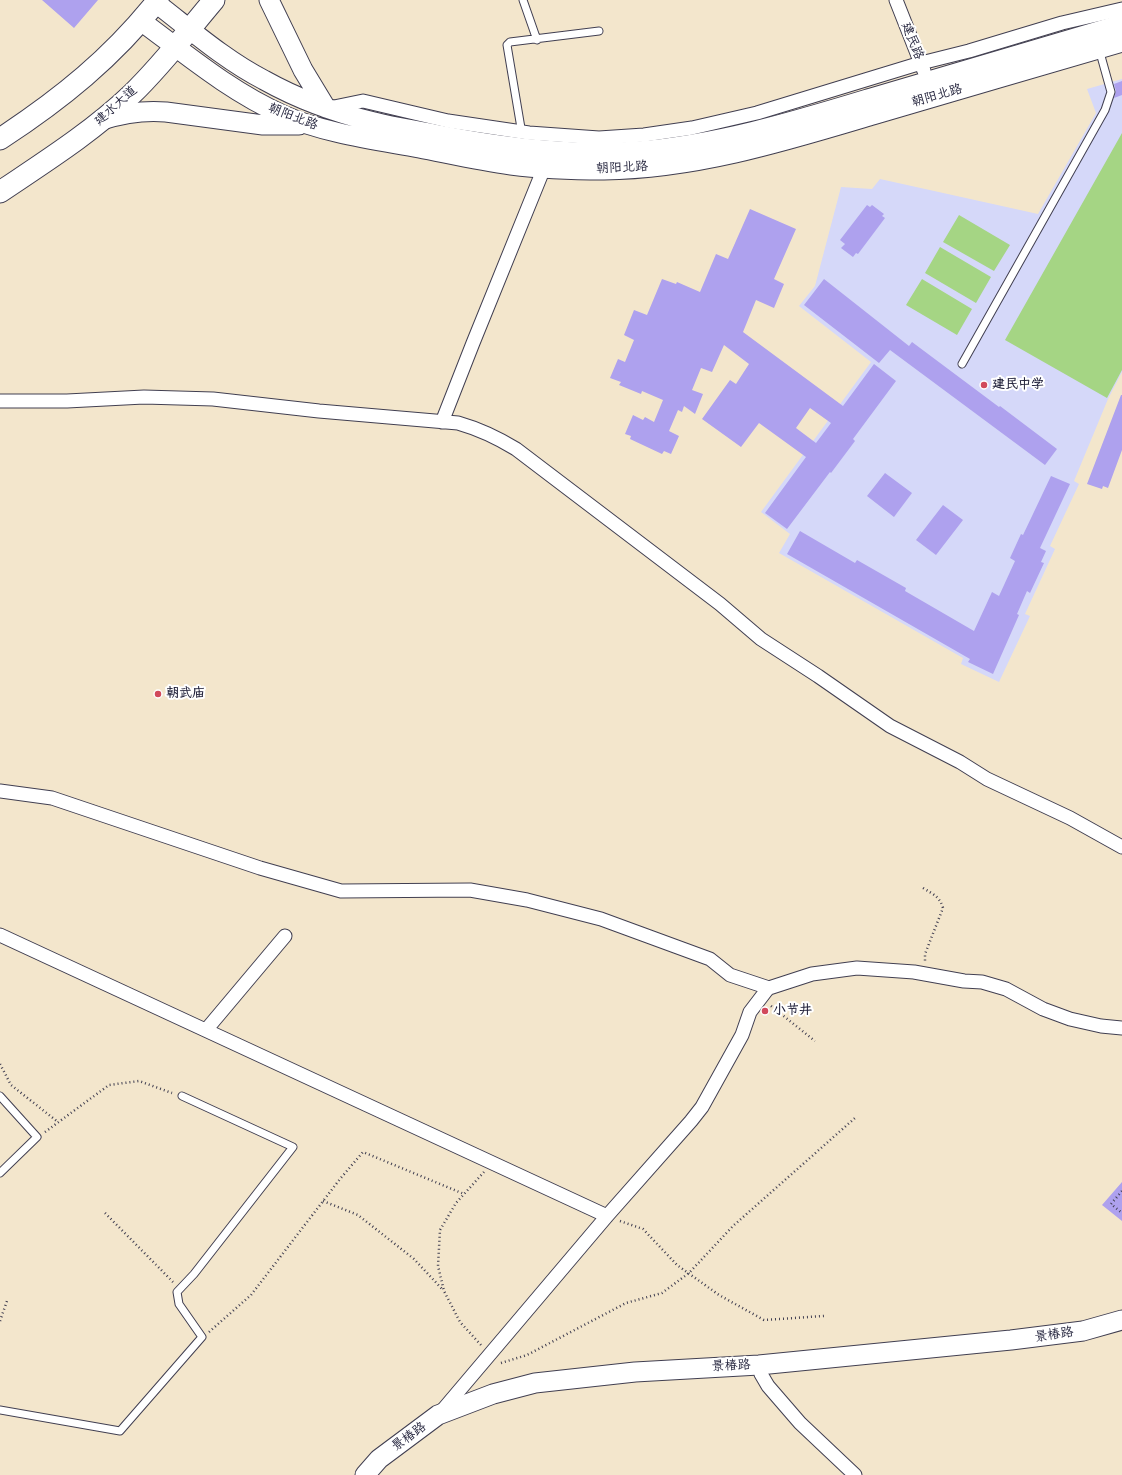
<!DOCTYPE html>
<meta charset="utf-8">
<style>
body{margin:0}
canvas{display:block;background:#f3e6cc}
</style>
<canvas width="1122" height="1475"></canvas>
<script>
const g = document.querySelector('canvas').getContext('2d');
g.lineJoin = 'round';
function fillPath(path, color) { g.fillStyle = color; g.fill(path, 'evenodd'); }
function strokePath(path, color, width, dash) { g.strokeStyle = color; g.lineWidth = width; g.lineCap = dash ? 'butt' : 'round'; g.setLineDash(dash || []); g.stroke(path); }
function write(font, color, halo, rows, align = 'center') {
  g.font = font + ' "Balsamiq Sans","LXGW WenKai TC",sans-serif'; g.lineWidth = 4; g.setLineDash([]); g.textBaseline = 'middle'; g.strokeStyle = halo; g.fillStyle = color; for (const [text, x, y, turn = 0] of rows) {
    g.save(); g.translate(x, y); g.rotate((+turn || 0) * Math.PI / 180); g.textAlign = isNaN(turn) ? turn : align; if (halo) g.strokeText(text, 0, 0); g.fillText(text, 0, 0); g.restore();
  }
}
fillPath(new Path2D(`
 M 1122,79 L 1122,372 L 1108,399 L 1074,481 L 1079,484 L 1050,546 L 1055,549 L 1025,614 L 1030,616 L 999,682 L 961,664 L 963,658 L 779,553 L 790,534 L 761,512 L 871,362 L 799,306 L 815,286 L 841,187 L 872,189 L 880,179 L 1038,214 L 1096,113 L 1087,89 Z`), '#d5d8f9');
fillPath(new Path2D(`
 M 1122,133 L 1122,370 L 1107,398 L 1005,340 Z
 M 959,215 L 1010,245 L 994,271 L 943,242 Z
 M 940,247 L 991,277 L 976,303 L 925,273 Z
 M 922,279 L 972,309 L 957,335 L 906,305 Z`), '#a5d584');
fillPath(new Path2D(`
 M 42,0 L 98,0 L 74,28 Z
 M 1122,81 L 1122,95 L 1114,98 L 1116,91 L 1114,84 Z
 M 867,205 L 870,207 L 872,205 L 884,214 L 882,216 L 885,218 L 858,254 L 856,253 L 853,257 L 841,248 L 845,244 L 840,240 Z
 M 750,209 L 796,229 L 774,279 L 784,284 L 774,308 L 756,300 L 743,332 L 843,406 L 874,364 L 896,381 L 853,439 L 855,441 L 831,473 L 830,472 L 787,529 L 765,513 L 806,457 L 759,423 L 741,447 L 702,419 L 730,380 L 736,384 L 749,364 L 724,345 L 712,372 L 701,368 L 692,390 L 703,394 L 695,414 L 684,406 L 682,412 L 678,410 L 669,431 L 679,436 L 671,454 L 664,451 L 662,454 L 630,439 L 631,436 L 625,434 L 633,415 L 643,420 L 645,417 L 654,422 L 663,400 L 642,391 L 641,394 L 619,385 L 621,382 L 610,378 L 618,359 L 625,362 L 634,340 L 624,335 L 634,310 L 647,315 L 662,279 L 676,284 L 677,282 L 700,292 L 716,254 L 728,259 ZM 810,408 L 831,423 L 816,443 L 796,428 Z
 M 824,279 L 909,346 L 912,342 L 999,407 L 1000,406 L 1057,449 L 1045,465 L 890,350 L 879,363 L 804,305 Z
 M 1121,395 L 1122,395 L 1122,450 L 1108,488 L 1103,486 L 1102,489 L 1087,484 Z
 M 885,473 L 912,493 L 894,517 L 867,496 Z
 M 1051,476 L 1070,484 L 1040,548 L 1046,551 L 1041,562 L 1044,563 L 1030,593 L 1027,591 L 1017,614 L 1019,615 L 993,674 L 968,662 L 970,659 L 787,554 L 800,531 L 855,563 L 857,560 L 906,588 L 905,591 L 974,631 L 992,592 L 999,596 L 1015,561 L 1010,558 L 1021,534 L 1023,535 Z
 M 943,505 L 963,520 L 936,555 L 916,540 Z
 M 1122,1182 L 1122,1221 L 1102,1205 Z`), '#aea1ee');
const lane = new Path2D(`
 M 523,0 L 537,40
 M 522,134 L 507,45 L 510,42 L 599,31
 M 962,364 L 1105,110 L 1111,92 L 1099,49
 M 0,1096 L 37,1137 L 0,1173
 M 0,1410 L 120,1431 L 202,1337 L 179,1304 L 177,1292 L 194,1274 L 293,1147 L 182,1096`);
const street = new Path2D(`
 M 896,0 L 924,71
 M 329,108 L 363,101 L 448,121 L 529,133 L 599,138 L 644,135 L 692,128 L 757,113 L 921,63 L 969,51 L 1062,23 L 1122,9
 M 0,401 L 67,401 L 144,397 L 213,399 L 319,411 L 458,423 C 479,429 498,438 516,449 L 720,604 L 761,639 L 818,676 L 890,726 L 960,762 L 987,779 L 1070,818 L 1122,847
 M 442,422 L 473,343 L 544,168
 M 0,791 L 52,798 L 260,868 L 341,891 L 470,890 L 527,900 L 601,919 L 710,959 L 730,975 L 769,988
 M 0,935 L 607,1216
 M 206,1030 L 285,936
 M 759,1365 L 761,1374 L 768,1386 L 800,1423 L 855,1475
 M 441,1412 L 607,1216 L 691,1121 L 702,1107 L 742,1035 L 750,1012 L 766,991 L 769,988 L 812,974 L 857,968 L 914,972 L 964,981 L 982,982 L 1006,989 L 1043,1009 L 1070,1019 L 1101,1026 L 1122,1028`);
const secondary = new Path2D(`
 M 269,0 L 303,70 L 326,108
 M 156,3 C 191,30 225,60 264,80 C 298,99 336,113 374,122 C 393,127 414,130 434,134 C 502,147 568,156 637,151 C 717,145 795,121 871,98 C 955,73 1039,49 1122,24
 M 141,21 C 187,55 231,92 283,115 C 323,133 376,140 419,148 C 450,154 480,161 511,165 C 542,169 573,170 604,170 C 696,169 786,141 873,115 C 956,91 1039,66 1122,42
 M 102,120 C 124,113 144,110 166,112 L 263,125 L 299,125
 M 365,1475 L 379,1459 L 438,1415 L 493,1394 L 535,1383 L 635,1372 L 759,1365 L 1011,1340 L 1083,1331 L 1122,1320`);
const primary = new Path2D(`
 M 0,139 C 61,99 112,58 158,0
 M 0,192 C 46,161 92,132 132,94 C 162,65 187,32 214,0`);
strokePath(lane, '#413f51', 9);
strokePath(street, '#413f51', 15);
strokePath(secondary, '#413f51', 21);
strokePath(primary, '#413f51', 23);
strokePath(new Path2D(`
 M 923,888 C 933,894 940,897 943,908 L 925,954 L 925,961
 M 771,1006 L 815,1041
 M 0,1064 L 11,1085 L 58,1122
 M 45,1132 L 109,1085 L 139,1081 L 172,1093
 M 1122,1191 L 1111,1204 L 1122,1213
 M 323,1201 L 358,1215 L 414,1259 L 443,1290
 M 105,1213 L 173,1282
 M 620,1221 L 643,1229 L 677,1265 L 719,1295 L 764,1320 L 824,1316
 M 0,1321 L 7,1301
 M 209,1332 L 251,1295 L 340,1179 L 363,1152 L 464,1194
 M 481,1345 L 460,1322 L 444,1291 L 438,1266 L 440,1230 L 456,1203 L 484,1172
 M 501,1363 L 527,1355 L 626,1303 L 662,1293 L 689,1273 L 733,1226 L 855,1118`), '#413f51', 2.5, [1, 3]);
strokePath(lane, '#fff', 7);
strokePath(street, '#fff', 13);
strokePath(secondary, '#fff', 19);
strokePath(primary, '#fff', 21);
for (const [x, y, r, color] of [
 [984,385,4,"#d1495b"],
 [158,694,4,"#d1495b"],
 [765,1011,4,"#d1495b"]
]) { const dot = new Path2D(); dot.arc(x, y, r, 0, 2 * Math.PI); g.fillStyle = color; g.fill(dot); strokePath(dot, '#fff', 1.5); }
write('13px', '#22223b', '#fff', [
 ["建民路",912,41,68],
 ["朝阳北路",937,96,-16],
 ["建水大道",116,106,-42],
 ["朝阳北路",293,117,21],
 ["朝阳北路",622,168,-3],
 ["景椿路",1054,1335,-8],
 ["景椿路",731,1366,-3],
 ["景椿路",409,1437,-36]
]);
write('bold 13px', '#22223b', '#fff', [
 ["建民中学",992,385],
 ["朝武庙",166,694],
 ["小节井",773,1011]
], 'left');
</script>
